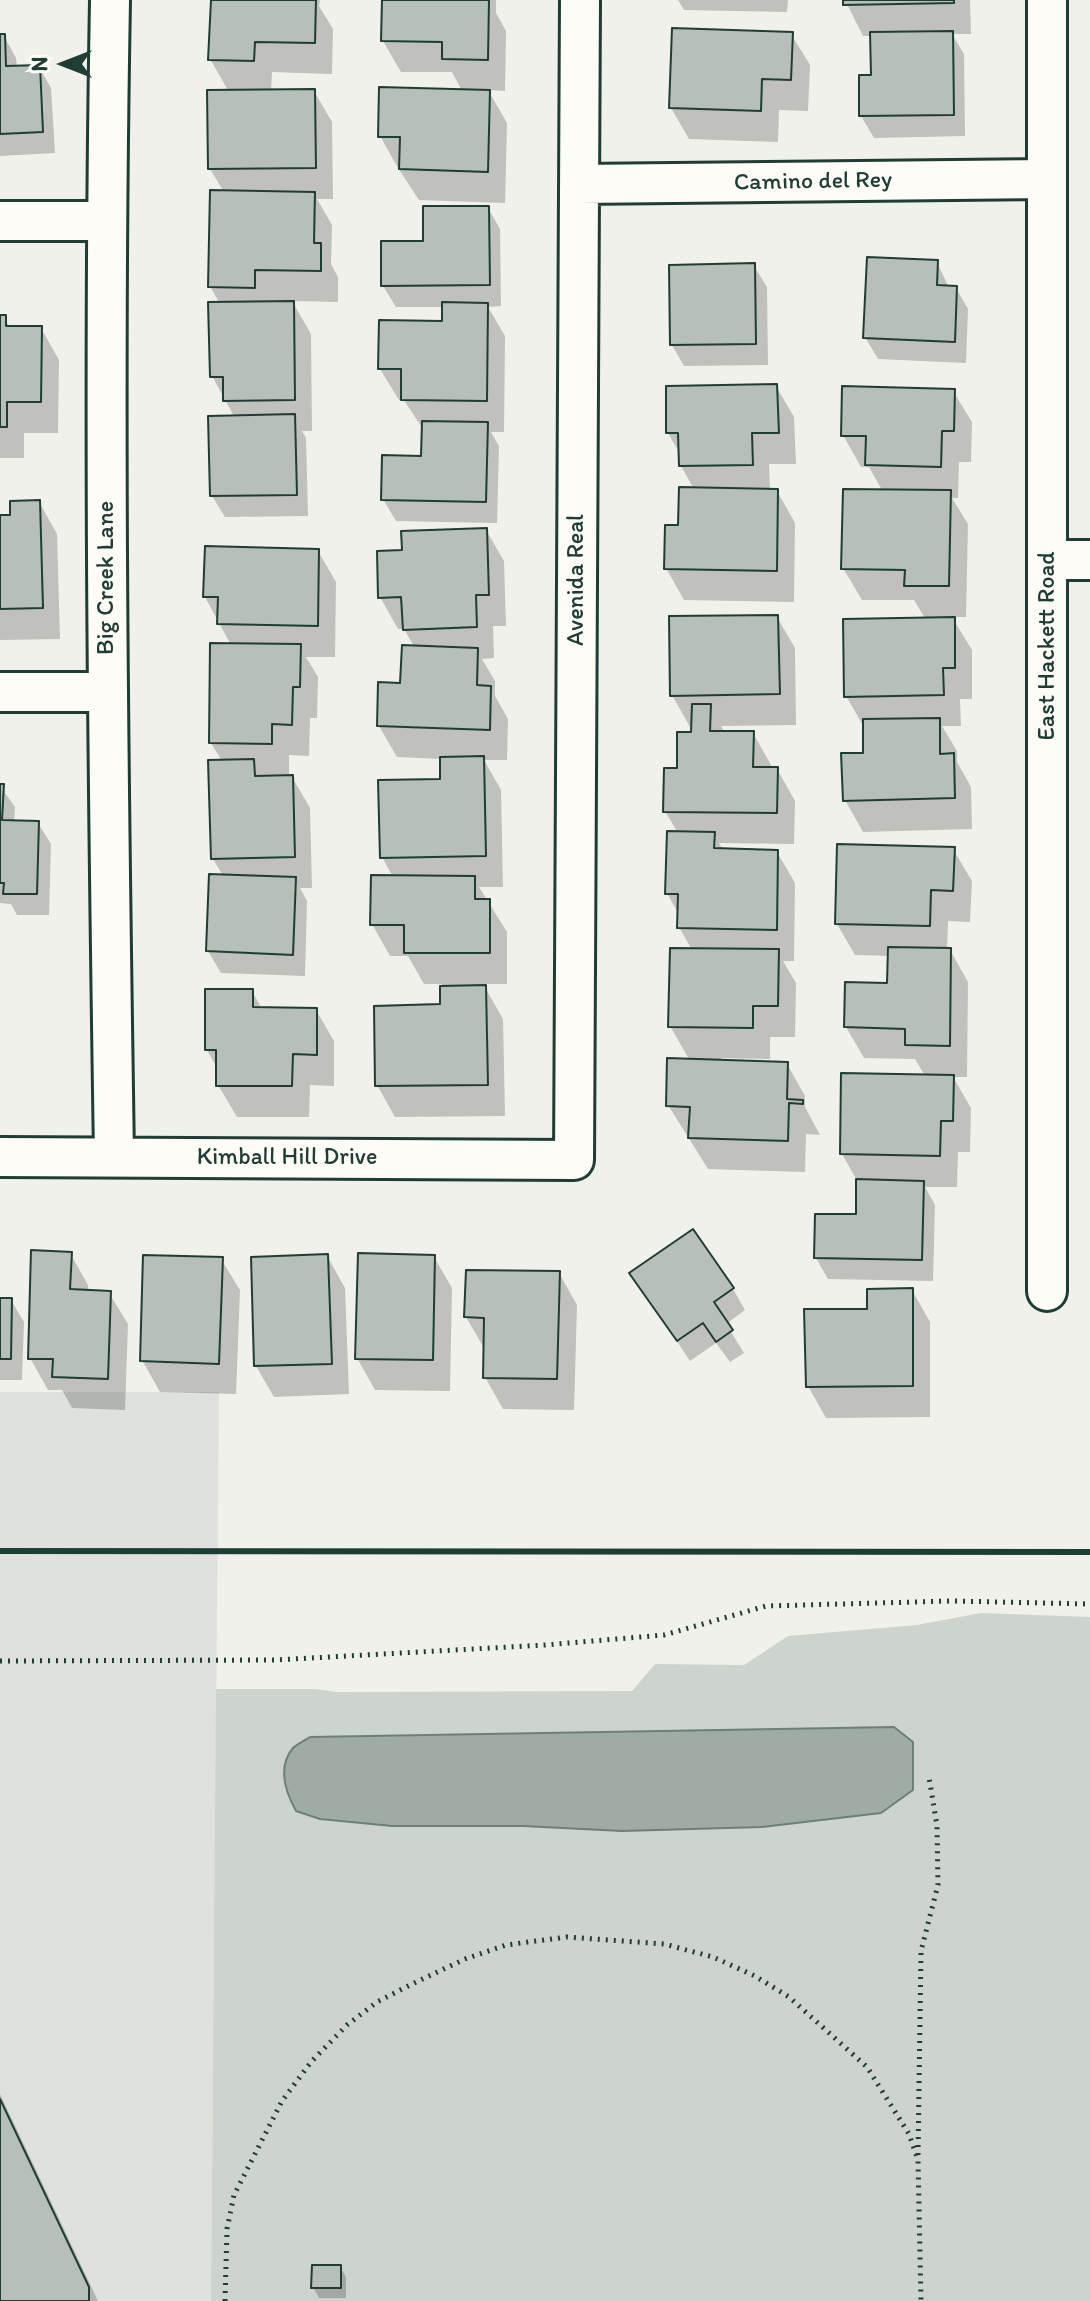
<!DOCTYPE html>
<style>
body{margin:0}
#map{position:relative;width:1090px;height:2301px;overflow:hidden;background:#f0f1eb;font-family:Itim,sans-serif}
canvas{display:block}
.north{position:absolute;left:24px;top:24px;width:80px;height:80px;-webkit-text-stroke:6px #fdfcf7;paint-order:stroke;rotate:270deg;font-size:22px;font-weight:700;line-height:32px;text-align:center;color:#1f3d34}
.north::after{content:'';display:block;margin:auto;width:28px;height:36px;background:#1f3d34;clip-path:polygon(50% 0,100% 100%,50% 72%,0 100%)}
</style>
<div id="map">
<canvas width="1090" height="2301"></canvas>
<div class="north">N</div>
</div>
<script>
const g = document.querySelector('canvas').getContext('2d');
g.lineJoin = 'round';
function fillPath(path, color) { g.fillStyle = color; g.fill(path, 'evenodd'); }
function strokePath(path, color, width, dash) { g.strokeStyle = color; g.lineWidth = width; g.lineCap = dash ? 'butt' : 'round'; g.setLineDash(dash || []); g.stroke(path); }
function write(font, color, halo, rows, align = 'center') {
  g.font = font + ' Itim,sans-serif'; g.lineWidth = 7; g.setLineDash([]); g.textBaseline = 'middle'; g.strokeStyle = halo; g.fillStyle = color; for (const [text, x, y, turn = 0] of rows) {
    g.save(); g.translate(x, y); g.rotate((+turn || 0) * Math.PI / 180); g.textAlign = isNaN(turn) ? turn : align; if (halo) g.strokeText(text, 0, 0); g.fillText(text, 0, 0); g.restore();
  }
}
fillPath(new Path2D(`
 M 0,1392 L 219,1392 L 211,2301 L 0,2301 Z`), '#dfe2dc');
fillPath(new Path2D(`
 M 981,1613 L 1090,1617 L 1090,2301 L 211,2301 L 216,1689 L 316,1689 L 336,1692 L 632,1691 L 655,1664 L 744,1665 L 788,1636 L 917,1625 Z`), '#cdd3cd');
const water = new Path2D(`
 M 894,1727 L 913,1742 L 913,1790 L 881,1813 L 762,1827 L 622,1831 L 523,1826 L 392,1826 L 320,1819 L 296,1811 C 286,1793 277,1767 293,1748 C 297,1744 305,1740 310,1737 Z`);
fillPath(water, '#9faca4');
strokePath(water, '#6c8077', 2);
fillPath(new Path2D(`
 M 213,0 L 320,0 L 319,6 L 333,29 L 332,74 L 272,72 L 271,91 L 314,91 L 332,122 L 333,199 L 317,199 L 332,225 L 331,264 L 338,277 L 338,302 L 292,301 L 311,334 L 312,431 L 302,431 L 306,438 L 308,516 L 225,517 L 212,496 L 235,418 L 212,376 L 220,304 L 210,286 L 224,192 L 210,169 L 229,92 L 210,59 Z
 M 384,0 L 496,0 L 496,13 L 506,31 L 505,91 L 488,90 L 507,123 L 505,203 L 419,200 L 398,168 L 380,136 L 462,91 L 452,72 L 401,72 L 383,41 Z
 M 678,0 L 788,0 L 787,12 L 684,10 Z
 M 845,0 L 970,0 L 971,34 L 952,34 L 964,54 L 965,136 L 874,138 L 861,116 L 873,77 L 872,36 L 863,36 Z
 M 791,34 L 810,65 L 808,111 L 779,110 L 778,142 L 689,139 L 671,108 Z
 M 0,36 L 4,36 L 16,58 L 17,67 L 39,67 L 51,88 L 55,153 L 0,156 Z
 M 488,208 L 500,229 L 501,306 L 488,307 L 505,336 L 504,432 L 491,432 L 499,446 L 497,523 L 396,521 L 383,499 L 423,458 L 424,431 L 404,400 L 399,400 L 380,369 L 444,323 L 444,307 L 396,307 L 383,286 L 425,242 Z
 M 937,262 L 949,288 L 956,288 L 968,309 L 966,363 L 878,359 L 865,337 Z
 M 754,266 L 767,287 L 768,365 L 684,366 L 672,345 Z
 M 0,317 L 4,317 L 10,328 L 41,328 L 59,360 L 58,433 L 24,433 L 24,458 L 0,458 Z
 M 776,386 L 794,417 L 796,464 L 769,464 L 770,491 L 777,491 L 795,523 L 794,602 L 684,600 L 666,568 L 694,489 L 681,466 L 680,454 L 668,433 Z
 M 953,391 L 972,422 L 971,462 L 959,462 L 958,498 L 952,498 L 968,524 L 966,617 L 952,617 L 972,650 L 972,699 L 960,699 L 961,726 L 942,726 L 957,751 L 957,762 L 971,787 L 972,829 L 863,832 L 845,800 L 865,754 L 865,729 L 846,696 L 926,620 L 914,600 L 862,600 L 843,568 L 883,492 L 869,467 L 861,467 L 843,435 Z
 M 39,502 L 57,534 L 60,639 L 0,640 L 0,517 L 12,517 Z
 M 486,530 L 504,561 L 506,626 L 493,626 L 494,658 L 482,659 L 495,681 L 495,696 L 508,719 L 507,760 L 484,760 L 501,790 L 503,887 L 479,887 L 507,932 L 507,984 L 483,984 L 503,1019 L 505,1116 L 395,1117 L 377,1085 L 442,1006 L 442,984 L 424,984 L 408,956 L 390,956 L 372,924 L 393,877 L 382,857 L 442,781 L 442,759 L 397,757 L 379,726 L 402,685 L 415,648 L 404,629 L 398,629 L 380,597 L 404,552 Z
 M 318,551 L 336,582 L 335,657 L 306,657 L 318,677 L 317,718 L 310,718 L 309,756 L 289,755 L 289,777 L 292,777 L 310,808 L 312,888 L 300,888 L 307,901 L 305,976 L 221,973 L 208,951 L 223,876 L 213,859 L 222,761 L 211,743 L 231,645 L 205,597 Z
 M 777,617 L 795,648 L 796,725 L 721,726 L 725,733 L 753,733 L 771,765 L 771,769 L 777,769 L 795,801 L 794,844 L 719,843 L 723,850 L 777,852 L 795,883 L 794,961 L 783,961 L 796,983 L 795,1037 L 770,1037 L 770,1059 L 721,1058 L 721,1062 L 787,1064 L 805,1096 L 805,1107 L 820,1135 L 806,1134 L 805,1172 L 708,1169 L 668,1105 L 690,1061 L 670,1026 L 692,950 L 679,927 L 679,915 L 667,893 L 678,833 L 665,811 L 693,734 L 693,727 L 690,727 L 672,695 Z
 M 0,786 L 15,807 L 14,822 L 38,823 L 51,844 L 49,915 L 17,915 L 11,904 L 0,903 Z
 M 953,849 L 972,881 L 970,922 L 948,921 L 947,950 L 950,950 L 968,982 L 967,1077 L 953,1077 L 971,1108 L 970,1152 L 958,1152 L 957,1187 L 925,1187 L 935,1205 L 933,1281 L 828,1279 L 816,1258 L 858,1216 L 858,1182 L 842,1154 L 925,1076 L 915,1059 L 864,1058 L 846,1027 L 889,985 L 890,956 L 855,955 L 837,924 Z
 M 252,991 L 262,1009 L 316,1010 L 334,1041 L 334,1086 L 310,1085 L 309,1117 L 237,1117 L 218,1085 L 218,1070 L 207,1050 Z
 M 70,1253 L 88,1285 L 88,1292 L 109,1293 L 128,1324 L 125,1410 L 72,1408 L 62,1390 L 48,1390 L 30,1358 Z
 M 327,1256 L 345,1288 L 349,1394 L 274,1397 L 256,1366 Z
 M 434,1257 L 452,1288 L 450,1391 L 375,1390 L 357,1358 Z
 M 221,1259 L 240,1290 L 236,1394 L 160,1392 L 142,1360 Z
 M 559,1273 L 577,1305 L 574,1410 L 503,1409 L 485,1377 L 484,1348 L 466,1317 Z
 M 632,1273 L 733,1289 L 745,1310 L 726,1324 L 744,1353 L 730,1362 L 716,1343 L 690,1361 Z
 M 912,1290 L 930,1322 L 930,1417 L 826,1418 L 808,1386 L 869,1311 Z
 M 0,1300 L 11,1300 L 24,1322 L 22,1380 L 0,1380 Z
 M 0,2094 L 98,2301 L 0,2301 Z
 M 340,2267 L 346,2277 L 346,2298 L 319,2298 L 313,2287 Z`), '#0003');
const building = new Path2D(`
 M 211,0 L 316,0 L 315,43 L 255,42 L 254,61 L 208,60 Z
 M 382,0 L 489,0 L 488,60 L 442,59 L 442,42 L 381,41 Z
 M 843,0 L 954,0 L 954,3 L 843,5 Z
 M 672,28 L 793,32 L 791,80 L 762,79 L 761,111 L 669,108 Z
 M 953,31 L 954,115 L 859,116 L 859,75 L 871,75 L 870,32 Z
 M 0,34 L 5,34 L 6,66 L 40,65 L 43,132 L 0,134 Z
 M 379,87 L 490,90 L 488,172 L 399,169 L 400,137 L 378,137 Z
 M 315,89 L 316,168 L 208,169 L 207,90 Z
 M 210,190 L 315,192 L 314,243 L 321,243 L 321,271 L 255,270 L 255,288 L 208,287 Z
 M 423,206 L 489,206 L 490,285 L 381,286 L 381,241 L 423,241 Z
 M 867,257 L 938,260 L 937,285 L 957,286 L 955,342 L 863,338 Z
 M 755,263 L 756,344 L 670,345 L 669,265 Z
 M 294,301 L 295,400 L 223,401 L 223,377 L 210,377 L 208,302 Z
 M 442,302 L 488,303 L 487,401 L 401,400 L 401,369 L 378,369 L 379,320 L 442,321 Z
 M 0,315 L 6,315 L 6,326 L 42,326 L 41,402 L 7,402 L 7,427 L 0,427 Z
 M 777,384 L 779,433 L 752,433 L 753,465 L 679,466 L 678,433 L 666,433 L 666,386 Z
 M 842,386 L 955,389 L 954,431 L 942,431 L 941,467 L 865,465 L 866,436 L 841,436 Z
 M 295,414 L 297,495 L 210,496 L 208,416 Z
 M 422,421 L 488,422 L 486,502 L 381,500 L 382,455 L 421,456 Z
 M 679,487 L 778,489 L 777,571 L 664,569 L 665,525 L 678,525 Z
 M 843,489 L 951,490 L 949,586 L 904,586 L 905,570 L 841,569 Z
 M 40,500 L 43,608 L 0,609 L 0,515 L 10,515 L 10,501 Z
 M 487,528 L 489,595 L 476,595 L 477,627 L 403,630 L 401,597 L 378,598 L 377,551 L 402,550 L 401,531 Z
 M 205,546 L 319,549 L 318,626 L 217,624 L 218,597 L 203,597 Z
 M 778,615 L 780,694 L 670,696 L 669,616 Z
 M 955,617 L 955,668 L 943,668 L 944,695 L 844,697 L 843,619 Z
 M 210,643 L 301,644 L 300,687 L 293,687 L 292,725 L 272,724 L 272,744 L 209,743 Z
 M 402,645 L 478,648 L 477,685 L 491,686 L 490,730 L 377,726 L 378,682 L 400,683 Z
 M 692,704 L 711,704 L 710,731 L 754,731 L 753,767 L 778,767 L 777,813 L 663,812 L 664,768 L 677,768 L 677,732 L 691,732 Z
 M 940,718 L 940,754 L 954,753 L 955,798 L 843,801 L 841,753 L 863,753 L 863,719 Z
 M 484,756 L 486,856 L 380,858 L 378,780 L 440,779 L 440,757 Z
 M 254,759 L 255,776 L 293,775 L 295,857 L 211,859 L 208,760 Z
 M 0,784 L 4,784 L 2,820 L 39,821 L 37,894 L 3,894 L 4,883 L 0,883 Z
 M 667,831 L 715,832 L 714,848 L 778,850 L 777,930 L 677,928 L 678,894 L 665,894 Z
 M 837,844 L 955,847 L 953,891 L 931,890 L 930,926 L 835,924 Z
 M 209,874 L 296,877 L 293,955 L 206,951 Z
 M 371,875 L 475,876 L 475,899 L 490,899 L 490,953 L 404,953 L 404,925 L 370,925 Z
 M 888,947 L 951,948 L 950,1046 L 905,1045 L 905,1029 L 844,1027 L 845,982 L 887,983 Z
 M 670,948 L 779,949 L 778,1006 L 753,1006 L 753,1028 L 668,1027 Z
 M 486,985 L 488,1085 L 375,1086 L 374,1006 L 440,1004 L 440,986 Z
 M 205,989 L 253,989 L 253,1007 L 317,1008 L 317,1055 L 293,1054 L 292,1086 L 216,1086 L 216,1050 L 205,1050 Z
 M 667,1058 L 788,1062 L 787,1099 L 803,1100 L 803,1104 L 789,1103 L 788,1141 L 688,1138 L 690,1107 L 666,1106 Z
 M 841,1073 L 954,1075 L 953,1121 L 941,1121 L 940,1156 L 840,1154 Z
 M 856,1179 L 924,1181 L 922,1260 L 814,1258 L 815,1214 L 856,1214 Z
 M 693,1229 L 734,1288 L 714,1302 L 733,1330 L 716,1342 L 703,1323 L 677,1341 L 629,1273 Z
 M 31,1250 L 72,1252 L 70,1289 L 111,1291 L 108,1379 L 52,1377 L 53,1359 L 28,1359 Z
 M 358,1253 L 435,1255 L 433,1360 L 355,1359 Z
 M 328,1254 L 332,1364 L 254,1366 L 251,1257 Z
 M 143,1255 L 223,1257 L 219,1364 L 140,1361 Z
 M 466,1270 L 560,1271 L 557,1379 L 483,1378 L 484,1318 L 464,1317 Z
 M 913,1288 L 913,1386 L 806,1387 L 804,1309 L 867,1309 L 867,1289 Z
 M 0,1298 L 12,1298 L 11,1359 L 0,1359 Z
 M 0,2099 L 89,2287 L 89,2301 L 0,2301 Z
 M 312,2265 L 341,2265 L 341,2288 L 311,2288 Z`);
fillPath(building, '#b6bfb8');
strokePath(building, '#1f3d34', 2);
const street = new Path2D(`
 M 110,0 C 103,386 108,771 114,1156
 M 580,184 L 1046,179
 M 0,221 L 106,221
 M 1049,560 L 1090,560
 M 0,692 L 107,692
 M 0,1157 L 574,1160 L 580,0
 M 1047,1291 L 1047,0`);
strokePath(street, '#1f3d34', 44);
strokePath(new Path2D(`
 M 0,1661 L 275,1660 L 545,1645 L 664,1635 L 766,1606 L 953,1601 L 1090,1604
 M 918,2155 L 921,1951 L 938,1885 L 937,1826 L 929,1777
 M 225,2301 L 227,2229 L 234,2195 L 282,2101 L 311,2062 L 347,2025 L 377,2002 L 412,1984 L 465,1959 L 506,1945 L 567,1937 L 664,1944 L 713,1957 L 755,1976 L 789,1997 L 867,2067 L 909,2134 L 918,2160 L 921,2301`), '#1f3d34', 5, [2, 6]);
strokePath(street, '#fdfcf7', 38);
strokePath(new Path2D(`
 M 0,1551 L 1090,1552`), '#1f3d34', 6);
write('24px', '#1f3d34', '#fdfcf7', [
 ["Camino del Rey",813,182,-1],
 ["Big Creek Lane",107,578,-90],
 ["Avenida Real",577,580,-90],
 ["East Hackett Road",1048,646,-90],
 ["Kimball Hill Drive",287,1158]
]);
</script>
